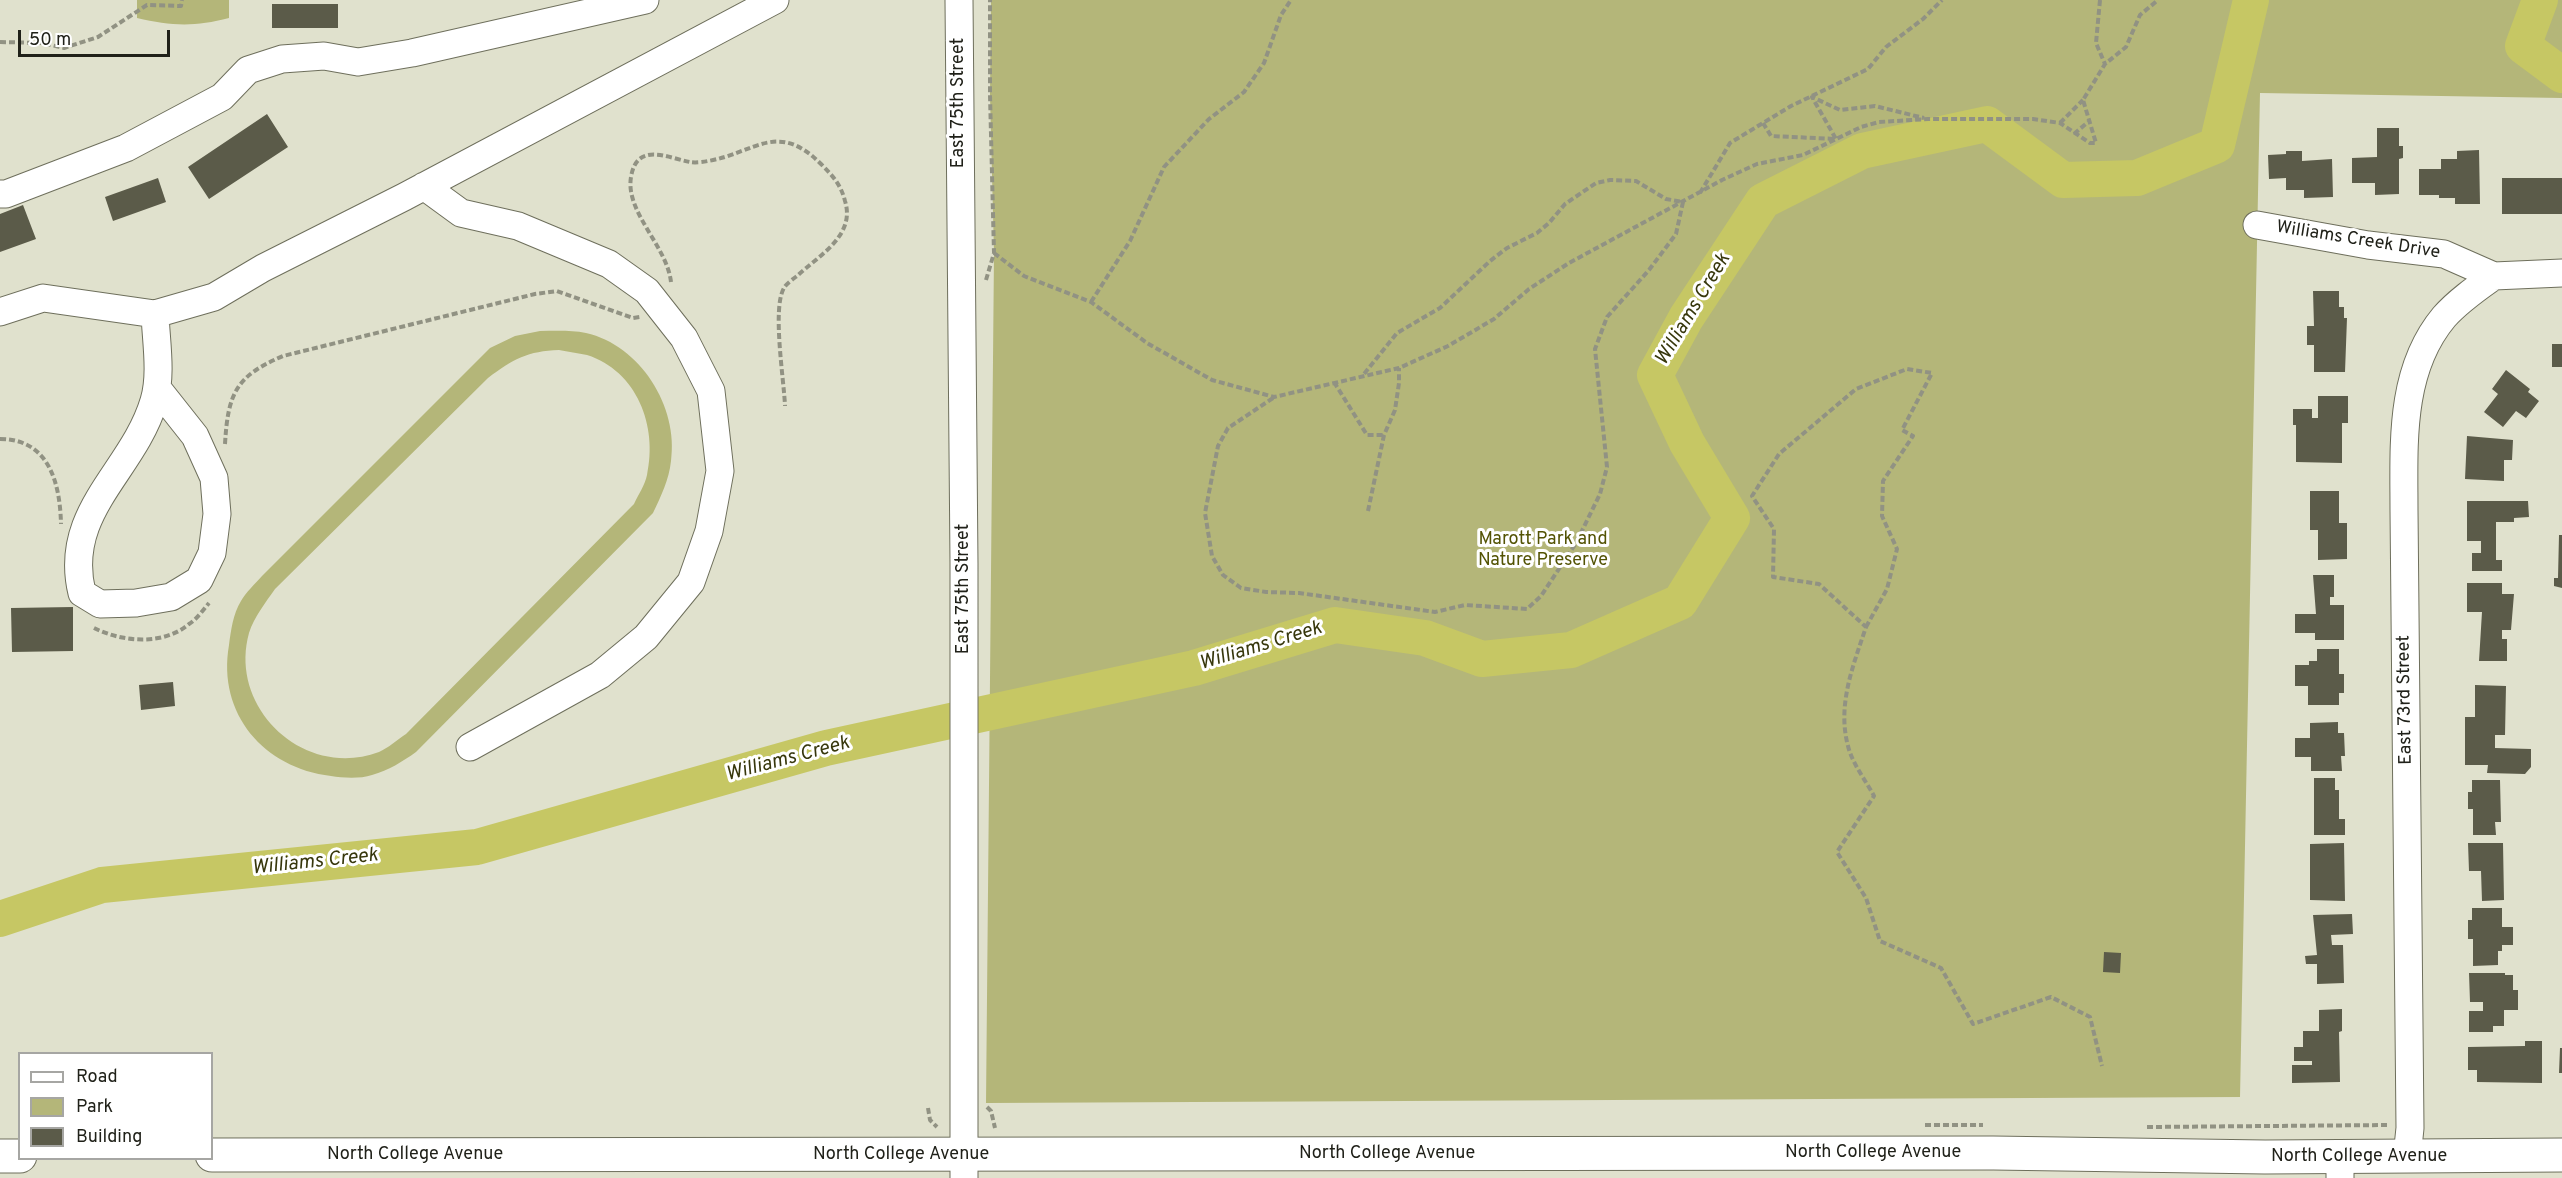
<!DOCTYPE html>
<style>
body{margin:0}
#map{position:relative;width:2562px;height:1178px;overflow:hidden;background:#e0e1cd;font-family:Overpass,sans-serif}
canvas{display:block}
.legend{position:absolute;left:18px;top:1052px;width:195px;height:108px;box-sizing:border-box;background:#fff;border:2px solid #a6a6a3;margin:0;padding:8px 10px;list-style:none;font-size:18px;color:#202119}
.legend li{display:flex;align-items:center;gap:12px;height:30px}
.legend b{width:30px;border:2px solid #a6a6a3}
.scale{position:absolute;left:18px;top:30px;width:152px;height:27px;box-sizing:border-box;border:3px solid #202119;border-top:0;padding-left:8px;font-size:18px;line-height:21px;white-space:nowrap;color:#202119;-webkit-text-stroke:4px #fff;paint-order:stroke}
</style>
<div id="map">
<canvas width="2562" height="1178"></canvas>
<ul class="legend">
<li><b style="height:8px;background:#fff"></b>Road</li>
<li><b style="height:16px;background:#b4b679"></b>Park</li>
<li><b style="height:16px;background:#5b5b49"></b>Building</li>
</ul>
<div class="scale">50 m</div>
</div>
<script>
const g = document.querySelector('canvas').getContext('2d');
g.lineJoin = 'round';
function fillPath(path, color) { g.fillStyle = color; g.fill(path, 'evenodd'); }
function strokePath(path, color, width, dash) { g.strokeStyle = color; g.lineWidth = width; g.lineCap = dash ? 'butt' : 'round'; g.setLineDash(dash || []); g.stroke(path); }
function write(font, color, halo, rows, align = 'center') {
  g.font = font + ' Overpass,sans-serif'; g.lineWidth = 6; g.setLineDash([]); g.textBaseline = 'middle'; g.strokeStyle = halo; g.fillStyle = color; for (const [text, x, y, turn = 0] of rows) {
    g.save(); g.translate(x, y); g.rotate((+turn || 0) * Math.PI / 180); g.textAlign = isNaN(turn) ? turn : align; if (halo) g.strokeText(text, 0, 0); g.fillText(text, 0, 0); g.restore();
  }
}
fillPath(new Path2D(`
 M 137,0 L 229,0 L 229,18 C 195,27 171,26 137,18 Z
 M 991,0 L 2562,0 L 2562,98 L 2260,93 L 2240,1097 L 986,1103 L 994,253 L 990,95 Z
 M 540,331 C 555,331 571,330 586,333 C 640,345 679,407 671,461 C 669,480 661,496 653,513 L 416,752 C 402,762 389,770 372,775 C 360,779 343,778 331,776 C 264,768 217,714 229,645 C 231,630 233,614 241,601 C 246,592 255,584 262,576 L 490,348 L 515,336 ZM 559,350 C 568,352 578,353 587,355 C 637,371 658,426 647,475 C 645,485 638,495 634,504 L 406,734 C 397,740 388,748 379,752 C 304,780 228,708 249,633 C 254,617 266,602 275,589 L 488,378 C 513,359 528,351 559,350 Z`), '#b4b679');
strokePath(new Path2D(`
 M 2540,0 L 2523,46 L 2562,75
 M 0,919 L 102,885 L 477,847 L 826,748 L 1194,668 L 1335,625 L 1425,638 L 1482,659 L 1571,650 L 1680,602 L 1732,518 L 1687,443 L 1655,375 L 1686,318 L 1763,201 L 1862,151 L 1987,124 L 2063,180 L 2137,178 L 2217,145 L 2251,0`), '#c6c764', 36);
fillPath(new Path2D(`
 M 272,4 L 338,4 L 338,28 L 272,28 Z
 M 267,114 L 288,147 L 209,199 L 188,167 Z
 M 2377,128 L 2399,128 L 2399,146 L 2403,146 L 2403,158 L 2399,159 L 2399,194 L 2375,195 L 2375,183 L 2352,183 L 2352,158 L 2377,157 Z
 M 2479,150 L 2480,204 L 2455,204 L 2455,198 L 2439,198 L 2439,195 L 2419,195 L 2419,169 L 2441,169 L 2441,159 L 2457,159 L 2457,151 Z
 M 2286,151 L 2302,151 L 2302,161 L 2332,159 L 2333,197 L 2304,198 L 2304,190 L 2286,190 L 2286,178 L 2269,179 L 2268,155 L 2286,154 Z
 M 158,178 L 166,202 L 113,221 L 105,197 Z
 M 2502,178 L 2562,178 L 2562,214 L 2502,214 Z
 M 23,205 L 36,239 L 0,252 L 0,214 Z
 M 2313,291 L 2339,291 L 2339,307 L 2344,307 L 2344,318 L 2347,318 L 2345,372 L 2314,372 L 2314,345 L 2307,345 L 2307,326 L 2314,326 Z
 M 2552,344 L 2562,344 L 2562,367 L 2552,367 Z
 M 2506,370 L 2530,389 L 2528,392 L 2539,401 L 2526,418 L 2516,411 L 2503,427 L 2484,412 L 2498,394 L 2492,389 Z
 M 2318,396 L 2348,396 L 2348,423 L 2342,423 L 2342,463 L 2296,462 L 2296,425 L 2293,425 L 2293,409 L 2312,409 L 2312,418 L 2318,418 Z
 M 2467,436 L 2513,440 L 2512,460 L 2504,460 L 2504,481 L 2465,479 Z
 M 2310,491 L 2339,491 L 2339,523 L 2347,523 L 2347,559 L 2318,560 L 2318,530 L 2310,530 Z
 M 2467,501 L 2528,501 L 2529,517 L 2514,518 L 2514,522 L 2496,522 L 2496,560 L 2502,560 L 2502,571 L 2472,571 L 2472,553 L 2481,553 L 2481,541 L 2467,541 Z
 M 2559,535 L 2562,535 L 2562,588 L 2554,586 L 2554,578 L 2558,578 Z
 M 2313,575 L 2334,575 L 2334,597 L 2330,597 L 2330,605 L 2344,605 L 2344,640 L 2315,640 L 2315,633 L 2295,633 L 2295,614 L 2316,614 Z
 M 2467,583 L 2502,583 L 2502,594 L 2514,594 L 2511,630 L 2502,630 L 2502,639 L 2507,639 L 2507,661 L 2479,661 L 2482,612 L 2467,612 Z
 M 73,607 L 73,651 L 12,652 L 11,608 Z
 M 2317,649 L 2339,649 L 2339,674 L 2344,674 L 2344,693 L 2339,693 L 2339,705 L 2308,705 L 2308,686 L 2295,686 L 2295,665 L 2309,665 L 2309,661 L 2317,661 Z
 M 173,682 L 175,706 L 141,710 L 139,685 Z
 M 2475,685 L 2506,686 L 2505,735 L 2495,735 L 2495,748 L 2531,749 L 2531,767 L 2525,774 L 2487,773 L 2488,765 L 2465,765 L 2465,717 L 2475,717 Z
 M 2338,722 L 2338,733 L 2344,733 L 2345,756 L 2341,756 L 2342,771 L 2311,771 L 2311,757 L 2295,757 L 2295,738 L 2310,738 L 2310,723 Z
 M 2314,778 L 2335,778 L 2335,790 L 2339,790 L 2339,819 L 2345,819 L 2345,835 L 2314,835 Z
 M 2472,780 L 2500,780 L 2501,822 L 2495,822 L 2496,835 L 2473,835 L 2473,809 L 2468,809 L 2468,792 L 2472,792 Z
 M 2344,843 L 2345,901 L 2310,900 L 2310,844 Z
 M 2468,843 L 2503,843 L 2504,900 L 2482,901 L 2481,871 L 2469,871 Z
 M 2472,908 L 2502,908 L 2502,927 L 2513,927 L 2513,945 L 2502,945 L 2502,951 L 2498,951 L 2498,965 L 2473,966 L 2473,939 L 2468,939 L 2468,920 L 2472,920 Z
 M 2352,914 L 2353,934 L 2331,935 L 2332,945 L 2343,945 L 2344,983 L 2317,984 L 2317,964 L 2306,964 L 2305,956 L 2317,955 L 2313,915 Z
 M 2104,952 L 2121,953 L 2120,973 L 2103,972 Z
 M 2469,973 L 2505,973 L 2505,975 L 2513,975 L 2513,990 L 2518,990 L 2518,1010 L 2504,1010 L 2504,1026 L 2493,1026 L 2493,1032 L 2469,1032 L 2469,1011 L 2483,1011 L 2483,1002 L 2470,1002 Z
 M 2342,1009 L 2342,1031 L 2339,1032 L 2340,1082 L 2292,1083 L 2292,1065 L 2312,1065 L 2312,1061 L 2294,1061 L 2294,1047 L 2303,1047 L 2303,1031 L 2319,1031 L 2319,1010 Z
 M 2525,1041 L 2542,1041 L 2542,1083 L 2477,1082 L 2477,1070 L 2468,1070 L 2468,1047 L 2525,1046 Z
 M 2560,1048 L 2562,1048 L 2562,1073 L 2559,1073 Z`), '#5b5b49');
const minor = new Path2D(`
 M 959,0 L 964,563 L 964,1178
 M 424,186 L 461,213 L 518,226 L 609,264 L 647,291 L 684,338 L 711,391 L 720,471 L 709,531 L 691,582 L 646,637 L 600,675 L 470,747
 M 0,194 L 6,194 L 126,148 L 222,97 L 248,70 L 282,59 L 324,56 L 358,62 L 412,53 L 645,0
 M 2257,225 L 2368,245 L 2444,254 L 2494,276 L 2562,273
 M 0,312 L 43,298 L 155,314 L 214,297 L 263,268 L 404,197 L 775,0
 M 155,314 C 156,341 162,375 154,401 C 133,472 62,511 82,593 L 100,604 L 136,603 L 171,597 L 199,580 L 212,553 L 217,514 L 214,478 L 195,436 L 157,388
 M 2407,1157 L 2410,1128 L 2404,510 C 2404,444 2399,371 2444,317 C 2458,301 2477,288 2494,276
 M 2340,1178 L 2340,1157`);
const major = new Path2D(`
 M 212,1155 L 1993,1153 L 2265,1157 L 2562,1155
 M 0,1156 L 20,1156`);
strokePath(minor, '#6e6f5c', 29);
strokePath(major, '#6e6f5c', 35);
strokePath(new Path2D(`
 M 2100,0 L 2096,43 L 2105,64
 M 0,42 L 42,43 L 64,48 L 98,37 L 147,5 L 181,6 L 182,0
 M 1763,123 L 1771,136 L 1836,139 L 1812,97 L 1840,110 L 1875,106 L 1924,118
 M 2060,123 L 2083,100
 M 2074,134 L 2088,122
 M 1700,193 L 1730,143 L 1791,106 L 1868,69 L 1886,47 L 1923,19 L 1942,0
 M 994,253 L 1024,276 L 1091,302 L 1147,343 L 1212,380 L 1274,397 L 1399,368 L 1448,346 L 1494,319 L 1529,289 L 1569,263 L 1722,180 L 1757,164 L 1803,155 L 1861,127 L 1879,122 L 1928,119 L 2033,119 L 2060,123 L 2090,143 L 2096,143 L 2083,100 L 2105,64 L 2126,47 L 2140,15 L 2158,0
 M 986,280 L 994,253 L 990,95 L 990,0
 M 671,282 C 667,246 625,212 631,177 C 637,141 668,158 690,162 C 695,163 703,162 708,161 C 755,153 777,120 821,164 C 833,176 841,185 845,201 C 856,236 818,256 797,276 C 793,279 786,284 784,288 C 772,308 784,380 785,406
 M 1091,302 L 1130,241 L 1164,167 L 1209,119 L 1244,92 L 1264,63 L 1281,15 L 1291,0
 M 1334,382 L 1367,435 L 1384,435
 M 1273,398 L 1228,428 L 1218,446 L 1205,513 L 1212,556 L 1223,575 L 1241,588 L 1266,592 L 1299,593 L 1435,612 L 1465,605 L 1527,609 L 1541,596 L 1576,543 L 1600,494 L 1607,467 L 1595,349 L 1607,317 L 1649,270 L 1676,234 L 1683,202 L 1666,199 L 1636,181 L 1610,180 L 1596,183 L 1565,204 L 1549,223 L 1537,233 L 1507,248 L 1490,261 L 1440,308 L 1397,333 L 1364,374
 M 0,439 C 49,439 60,483 61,524
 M 225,444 C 228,393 236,376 283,356 L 535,294 L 557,291 L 633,318 L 640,317
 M 1368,511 L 1384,435 L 1395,410 L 1399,383 L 1399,368
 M 1866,627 L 1887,589 L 1897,549 L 1882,516 L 1883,481 L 1913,436 L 1902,430 L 1932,373 L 1907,369 L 1856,389 L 1779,454 L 1752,496 L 1774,529 L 1773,577 L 1819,584 L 1866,627 C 1853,666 1837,705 1848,746 C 1852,763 1866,781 1874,796 L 1837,852 L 1866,898 L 1880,941 L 1941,968 L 1973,1024 L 2051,997 L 2090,1017 L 2102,1066
 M 94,628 C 122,642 163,646 189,624 C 197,619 203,610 209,603
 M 987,1107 L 991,1111 L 995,1128
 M 928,1108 L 930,1120 L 937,1127
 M 1925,1125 L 1983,1125
 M 2147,1127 L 2388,1125`), '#919283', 4, [6, 3]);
strokePath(minor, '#fff', 27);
strokePath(major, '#fff', 33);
write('18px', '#202119', '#fff', [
 ["East 75th Street",959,103,-90],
 ["Williams Creek Drive",2358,241,9],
 ["East 75th Street",964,589,-90],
 ["East 73rd Street",2406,700,-91],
 ["North College Avenue",1873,1153],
 ["North College Avenue",1387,1154],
 ["North College Avenue",415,1155],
 ["North College Avenue",901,1155],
 ["North College Avenue",2359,1157]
]);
write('18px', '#535304', '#fff', [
 ["Marott Park and",1543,540],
 ["Nature Preserve",1543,561]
]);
write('italic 20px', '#37370c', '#fff', [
 ["Williams Creek",1694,310,-59],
 ["Williams Creek",1261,647,-17],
 ["Williams Creek",788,760,-15],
 ["Williams Creek",315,863,-6]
]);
</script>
